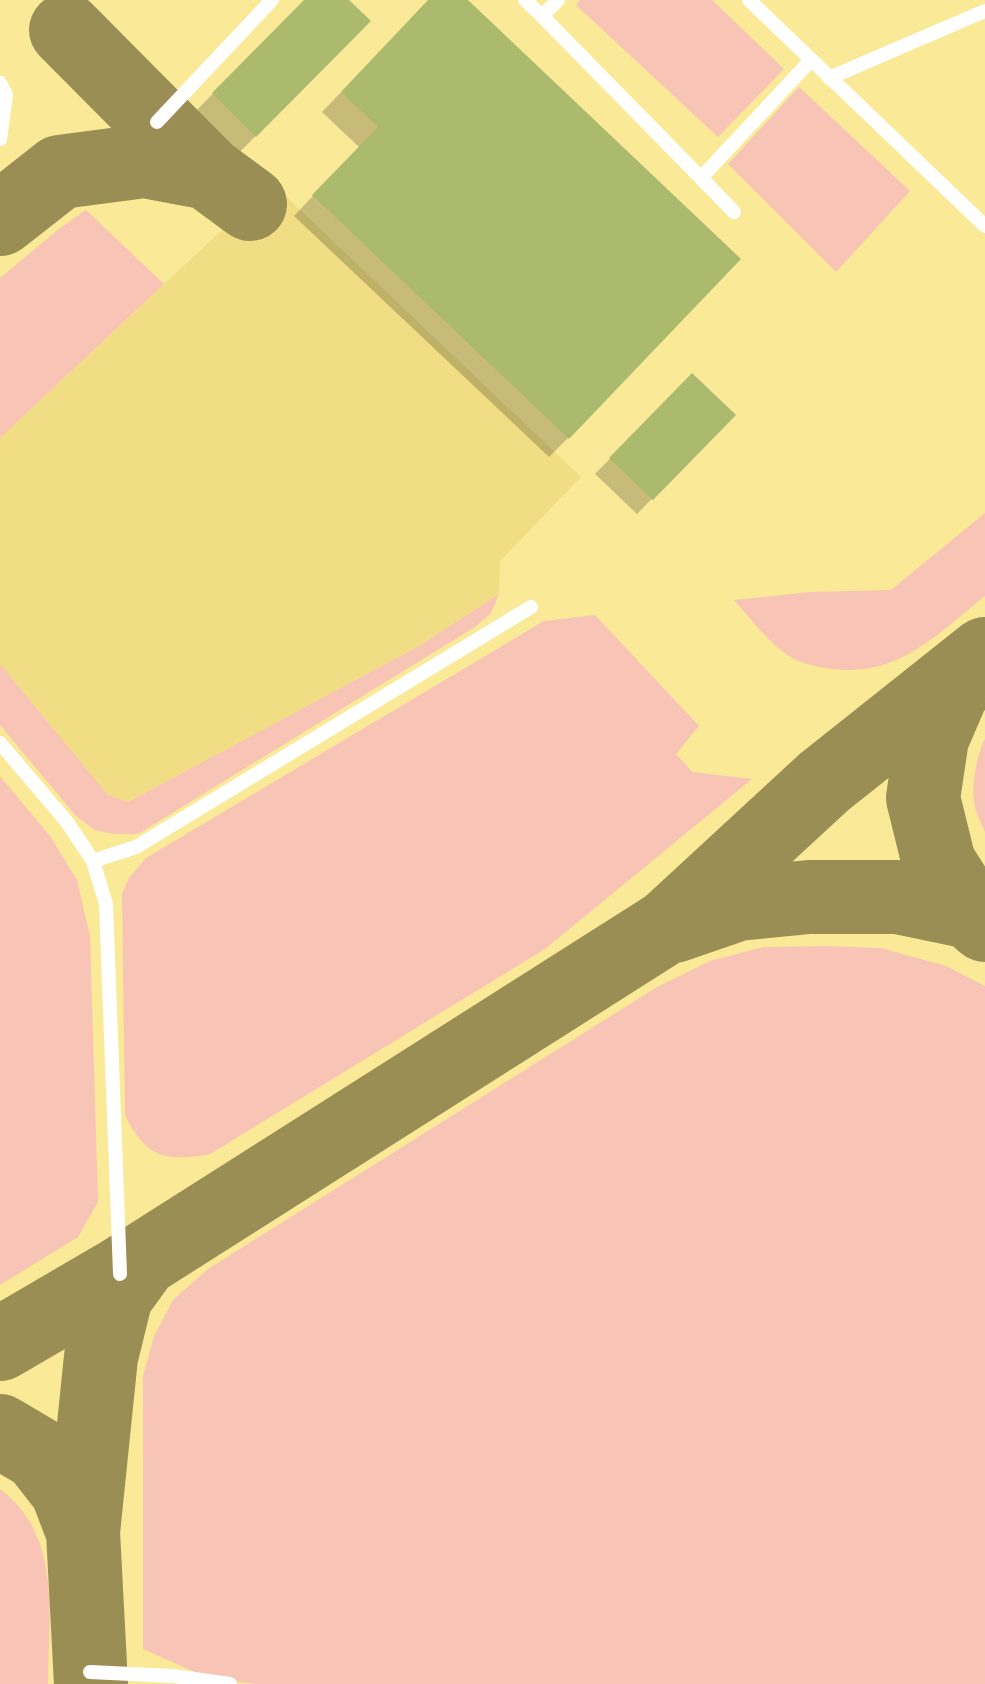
<!DOCTYPE html>
<style>
body{margin:0}
canvas{display:block;background:#fae997}
</style>
<canvas width="985" height="1684"></canvas>
<script>
const g = document.querySelector('canvas').getContext('2d');
g.lineJoin = 'round';
function fillPath(path, color) { g.fillStyle = color; g.fill(path, 'evenodd'); }
function strokePath(path, color, width, dash) { g.strokeStyle = color; g.lineWidth = width; g.lineCap = dash ? 'butt' : 'round'; g.setLineDash(dash || []); g.stroke(path); }
fillPath(new Path2D(`
 M 272,183 L 581,477 L 500,561 L 499,594 L 419,646 L 128,802 L 108,795 L 0,664 L 0,438 Z`), '#f1de84');
fillPath(new Path2D(`
 M 580,0 L 712,0 L 784,69 L 718,137 L 576,5 Z
 M 799,87 L 910,191 L 836,272 L 728,164 Z
 M 86,210 L 164,284 L 0,438 L 0,278 L 59,229 Z
 M 985,513 L 985,596 C 937,634 899,677 833,669 C 818,667 802,664 789,656 C 768,642 751,619 734,600 L 810,592 L 891,590 Z
 M 499,594 L 491,613 L 475,627 L 138,834 L 113,834 L 95,830 L 76,816 L 0,725 L 0,664 L 108,795 L 128,802 L 419,646 Z
 M 595,615 L 699,726 L 676,754 L 692,772 L 752,779 L 545,949 L 210,1154 C 166,1162 146,1158 125,1115 L 122,894 L 129,878 L 146,858 L 544,621 Z
 M 985,739 L 985,832 C 982,825 978,818 976,810 C 970,791 976,756 985,739 Z
 M 0,776 L 50,836 L 77,880 L 90,936 L 98,1202 L 78,1237 L 0,1285 Z
 M 826,946 L 881,948 L 946,966 L 985,986 L 985,1684 L 256,1684 L 208,1678 L 143,1649 L 143,1376 L 154,1336 L 173,1300 L 208,1269 L 657,987 L 710,961 L 764,947 Z
 M 0,1489 C 62,1535 49,1617 48,1684 L 0,1684 Z`), '#f7c4b5');
fillPath(new Path2D(`
 M 305,0 L 347,0 L 368,21 L 236,156 L 193,114 Z
 M 430,0 L 466,0 L 568,438 L 549,457 L 294,216 L 359,147 L 322,112 Z
 M 692,375 L 734,415 L 637,514 L 595,474 Z`), '#0003');
strokePath(new Path2D(`
 M 66,30 L 208,173
 M 0,219 L 60,172 L 144,161 L 208,173 L 250,204
 M 966,672 L 951,694 L 932,738 L 923,798 L 939,863 L 970,912 L 985,925
 M 674,926 L 738,904 L 809,897 L 898,897 L 970,912
 M 0,1344 L 120,1274 L 668,926 L 824,782 L 985,654
 M 0,1431 L 39,1454 L 67,1490 L 83,1532
 M 91,1684 L 83,1532 L 101,1357 L 116,1296 L 142,1260`), '#9a8e54', 74);
fillPath(new Path2D(`
 M 304,0 L 349,0 L 371,21 L 256,137 L 212,93 Z
 M 428,0 L 468,0 L 741,259 L 569,439 L 312,195 L 378,127 L 341,92 Z
 M 692,373 L 736,415 L 653,500 L 609,458 Z`), '#abba6c');
strokePath(new Path2D(`
 M 525,0 L 542,16
 M 558,0 L 542,16 L 701,178 L 811,60
 M 749,0 L 985,226
 M 829,78 L 985,11
 M 0,83 L 6,95 L 0,139
 M 157,122 L 272,0
 M 701,178 L 734,212
 M 0,743 L 67,822 L 93,861 L 106,904 L 120,1274
 M 93,861 L 136,847 L 531,607
 M 90,1672 L 173,1676 L 230,1684`), '#fff', 14);
</script>
